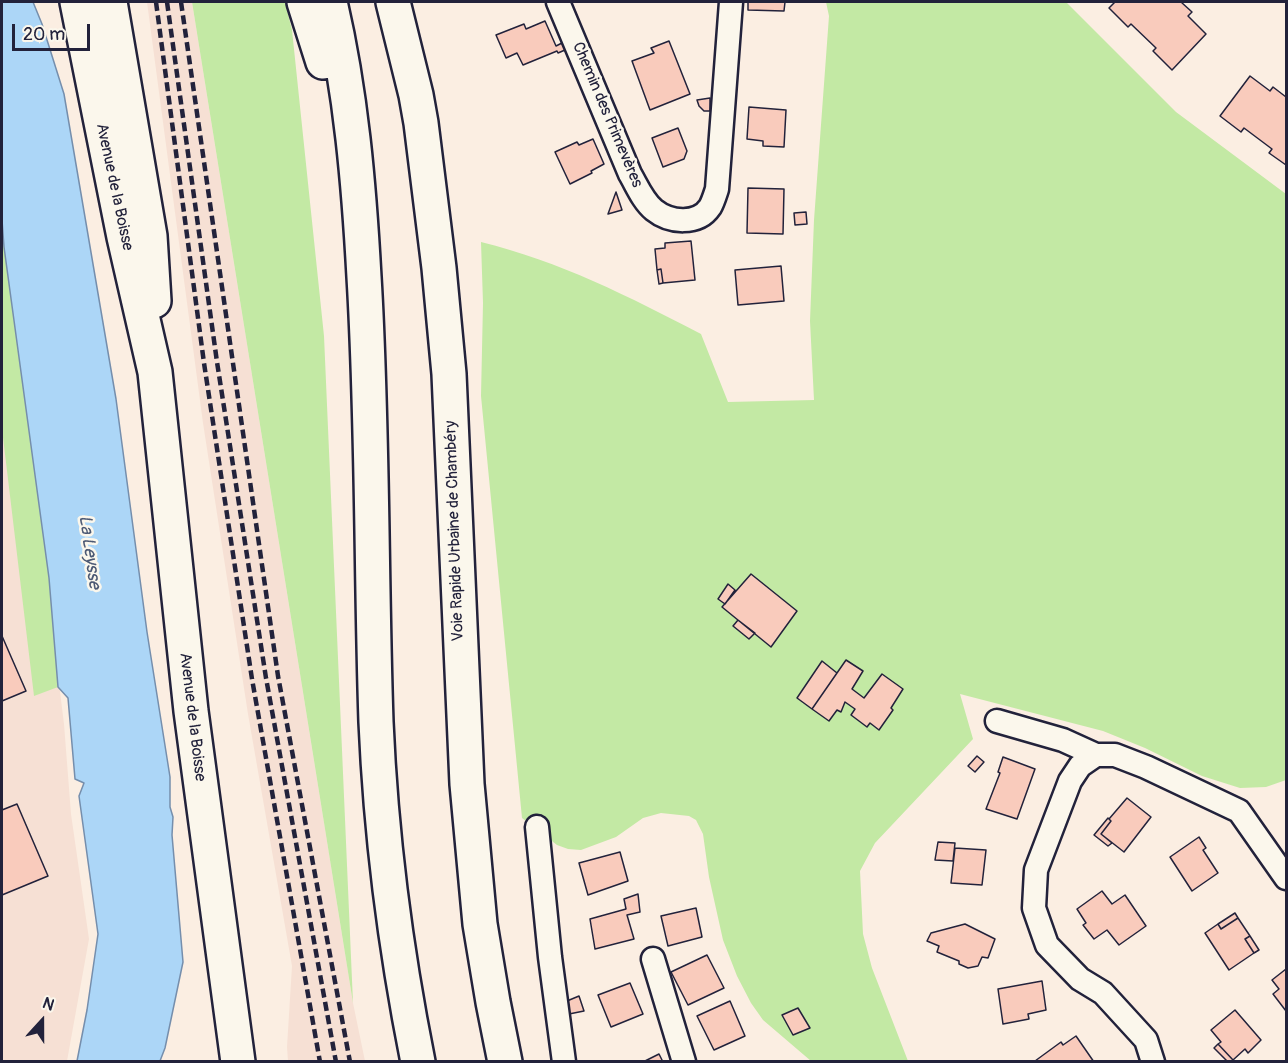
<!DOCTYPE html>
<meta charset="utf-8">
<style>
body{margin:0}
#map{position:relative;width:1288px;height:1063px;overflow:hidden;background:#fbeee2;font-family:Pangolin,sans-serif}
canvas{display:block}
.frame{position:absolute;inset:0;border:3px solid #22223b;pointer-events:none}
.north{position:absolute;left:12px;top:991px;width:60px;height:60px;-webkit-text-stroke:4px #fbf7ec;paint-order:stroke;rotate:21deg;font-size:16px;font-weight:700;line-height:24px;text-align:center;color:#22223b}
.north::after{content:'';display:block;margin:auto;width:21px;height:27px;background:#22223b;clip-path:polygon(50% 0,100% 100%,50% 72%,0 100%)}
.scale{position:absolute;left:12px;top:24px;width:78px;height:27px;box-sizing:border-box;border:3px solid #22223b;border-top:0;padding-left:8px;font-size:18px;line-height:21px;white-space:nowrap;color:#22223b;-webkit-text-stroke:4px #fbf7ec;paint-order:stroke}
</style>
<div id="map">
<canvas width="1288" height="1063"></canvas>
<div class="frame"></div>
<div class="north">N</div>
<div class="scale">20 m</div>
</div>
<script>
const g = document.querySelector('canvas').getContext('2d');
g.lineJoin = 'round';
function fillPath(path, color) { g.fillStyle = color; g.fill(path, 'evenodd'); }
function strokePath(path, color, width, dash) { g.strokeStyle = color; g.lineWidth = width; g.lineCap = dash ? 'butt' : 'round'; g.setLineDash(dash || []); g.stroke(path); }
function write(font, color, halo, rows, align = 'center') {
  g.font = font + ' Pangolin,sans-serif'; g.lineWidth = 5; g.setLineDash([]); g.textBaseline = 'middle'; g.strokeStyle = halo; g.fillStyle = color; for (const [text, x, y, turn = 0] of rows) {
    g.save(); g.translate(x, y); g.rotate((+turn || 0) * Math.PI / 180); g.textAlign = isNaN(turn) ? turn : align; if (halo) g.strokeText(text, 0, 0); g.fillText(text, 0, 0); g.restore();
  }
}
fillPath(new Path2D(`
 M 147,2 L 192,2 L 353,1003 L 365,1061 L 288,1061 L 287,1047 L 292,966 L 248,714 L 203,423 Z
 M 2,220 L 64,724 L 71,814 L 89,939 L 67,1061 L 2,1061 Z`), '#f6e0d4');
fillPath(new Path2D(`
 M 192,2 L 285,2 L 292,30 L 324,336 L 353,1003 Z
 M 826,2 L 1066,2 L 1176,112 L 1286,194 L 1286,780 L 1266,787 L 1240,788 L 1202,776 L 1145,748 L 1103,731 L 960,694 L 973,739 L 875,843 L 860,871 L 863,934 L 872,968 L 908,1061 L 811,1061 L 763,1020 L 751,1003 L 737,976 L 723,940 L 709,877 L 703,834 L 696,820 L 689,816 L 661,813 L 643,818 L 616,837 L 581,850 L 568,849 L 557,845 L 522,818 L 481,396 L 483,303 L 481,242 C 559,261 630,297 701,334 L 728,402 L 814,400 L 810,321 L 814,220 L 829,16 Z
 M 2,220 L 49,578 L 58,687 L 34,696 L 2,429 Z`), '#c3e9a4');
const water = new Path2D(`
 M 2,2 L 33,2 L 42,24 L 64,94 L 116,399 L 147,632 L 170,777 L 170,807 L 173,817 L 172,835 L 183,962 L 165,1048 L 160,1061 L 77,1061 L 87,1010 L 98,934 L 79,796 L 84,783 L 75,779 L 68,698 L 58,687 L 49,578 L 4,247 L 2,220 Z`);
fillPath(water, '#acd6f7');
strokePath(water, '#758eac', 1.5);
const building = new Path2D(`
 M 748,2 L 785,2 L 784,11 L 748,10 Z
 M 1115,2 L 1181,2 L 1192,12 L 1188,16 L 1206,34 L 1172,70 L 1153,51 L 1156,48 L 1131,24 L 1128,27 L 1109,8 Z
 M 545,21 L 556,46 L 562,43 L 565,50 L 558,53 L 557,51 L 523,65 L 517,53 L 506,58 L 496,35 L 524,24 L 526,29 Z
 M 669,41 L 690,94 L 650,110 L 632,61 L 654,53 L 651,48 Z
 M 1250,76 L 1270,91 L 1273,87 L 1286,97 L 1286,165 L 1269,153 L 1272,149 L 1244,128 L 1241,132 L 1220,116 Z
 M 710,98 L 710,111 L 704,111 L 699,106 L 697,100 Z
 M 749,107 L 786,110 L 784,147 L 763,146 L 763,141 L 747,139 Z
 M 678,128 L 687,151 L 684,159 L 663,167 L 652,138 Z
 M 593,139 L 604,164 L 591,171 L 592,173 L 570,184 L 555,152 L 577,142 L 579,145 Z
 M 748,188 L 784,189 L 783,234 L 747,233 Z
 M 616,192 L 622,210 L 608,214 Z
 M 806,212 L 807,224 L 795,225 L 794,213 Z
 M 691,241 L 695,280 L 663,283 L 661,269 L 657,270 L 655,249 L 665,248 L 665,243 Z
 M 781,266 L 784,301 L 738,305 L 735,270 Z
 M 661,269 L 663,283 L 659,284 L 657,270 Z
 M 751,574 L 797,611 L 771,647 L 722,607 Z
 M 728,584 L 735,590 L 725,604 L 718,599 Z
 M 738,620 L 755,633 L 749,639 L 733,626 Z
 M 2,636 L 26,691 L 2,701 Z
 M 846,660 L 863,671 L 852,689 L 864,698 L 882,674 L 903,689 L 891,708 L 893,710 L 879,730 L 870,723 L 867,727 L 851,715 L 855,709 L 845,702 L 841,712 L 837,710 L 829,721 L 812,709 Z
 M 822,661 L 837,673 L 812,709 L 797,698 Z
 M 977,756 L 984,762 L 975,772 L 968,766 Z
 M 1003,757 L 1035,769 L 1017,819 L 986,809 L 1000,773 L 998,772 Z
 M 1127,798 L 1151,817 L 1124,852 L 1101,834 L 1111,821 L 1109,819 Z
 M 17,804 L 48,876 L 2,895 L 2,810 Z
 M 1108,818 L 1111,821 L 1101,834 L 1112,843 L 1108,846 L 1094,835 Z
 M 1199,837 L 1206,848 L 1203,850 L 1218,873 L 1192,891 L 1170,857 Z
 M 938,842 L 955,843 L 953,861 L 935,860 Z
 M 955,848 L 986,850 L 982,885 L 951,883 Z
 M 620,852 L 628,881 L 588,895 L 579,863 Z
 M 1102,891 L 1112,904 L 1125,895 L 1146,926 L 1119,945 L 1107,930 L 1094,939 L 1083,925 L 1086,923 L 1077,909 Z
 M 638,894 L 640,912 L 627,915 L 634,939 L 595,949 L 590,919 L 626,909 L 624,899 Z
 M 696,908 L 702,937 L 668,946 L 661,916 Z
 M 1235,913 L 1238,918 L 1221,929 L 1218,924 Z
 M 1238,918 L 1250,936 L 1245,939 L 1254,953 L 1229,970 L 1205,933 L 1218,924 L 1221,929 Z
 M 965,924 L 995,939 L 988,958 L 982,957 L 978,966 L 968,968 L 959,964 L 959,961 L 937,952 L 939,946 L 927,941 L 931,933 Z
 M 1250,936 L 1259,950 L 1254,953 L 1245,939 Z
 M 707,955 L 724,988 L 688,1005 L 671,972 Z
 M 1286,969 L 1286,1011 L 1273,994 L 1279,989 L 1272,980 Z
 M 1042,981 L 1046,1010 L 1028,1014 L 1029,1019 L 1003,1024 L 998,989 Z
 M 630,983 L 643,1014 L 611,1027 L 598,995 Z
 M 579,996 L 584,1011 L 569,1014 L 567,1001 Z
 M 730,1001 L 745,1036 L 714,1050 L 697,1016 Z
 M 798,1008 L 810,1028 L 793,1035 L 782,1015 Z
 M 1235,1010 L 1261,1040 L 1248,1053 L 1245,1049 L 1233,1060 L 1218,1044 L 1221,1042 L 1211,1030 Z
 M 1076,1036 L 1094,1062 L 1035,1061 L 1061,1042 L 1063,1045 Z
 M 1218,1044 L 1233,1060 L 1231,1062 L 1228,1062 L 1214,1048 Z
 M 659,1054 L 663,1062 L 643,1062 Z`);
fillPath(building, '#f9cbbc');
strokePath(building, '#22223b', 1.5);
const street = new Path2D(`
 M 558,2 L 630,174 C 637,186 643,201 654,210 C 670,223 698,225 710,207 C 713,202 715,195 717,189 L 731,2
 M 997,721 L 1063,740 L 1096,755
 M 537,827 L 550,957 L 564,1062
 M 653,959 L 684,1062
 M 1153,1062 L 1146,1040 L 1103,993 L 1080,979 L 1047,945 L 1034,908 L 1036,870 L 1070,781 L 1080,766 L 1096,755 L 1115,755 L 1146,767 L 1239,811 L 1286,878`);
const primary = new Path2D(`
 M 77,2 L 124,237 L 155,372 L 191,711 L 238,1062
 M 110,2 L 150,236 L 154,301`);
const highway = new Path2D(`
 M 304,2 L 323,62
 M 330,2 C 351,92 359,185 364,277 C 373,425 371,574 376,722 C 381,838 395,947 418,1062
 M 393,2 L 416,95 L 421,123 L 439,268 L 449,374 L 467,784 L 480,924 L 493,1002 L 505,1062`);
strokePath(street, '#22223b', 27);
strokePath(primary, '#22223b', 38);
strokePath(highway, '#22223b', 38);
strokePath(street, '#fbf7ec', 22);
strokePath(primary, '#fbf7ec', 33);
strokePath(highway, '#fbf7ec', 33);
strokePath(new Path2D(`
 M 156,2 L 204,363 L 252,679 L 320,1062
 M 167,2 L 217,362 L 266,678 L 336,1062
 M 181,2 L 278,676 L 350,1062`), '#22223b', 4.5, [9, 4.5]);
write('16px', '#22223b', '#fbf7ec', [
 ["Chemin des Primevères",607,115,67],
 ["Avenue de la Boisse",114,187,78],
 ["Voie Rapide Urbaine de Chambéry",455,531,-92],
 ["Avenue de la Boisse",192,717,83]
]);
write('italic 18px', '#4b5873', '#fbf7ec', [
 ["La Leysse",89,552,82]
]);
</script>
